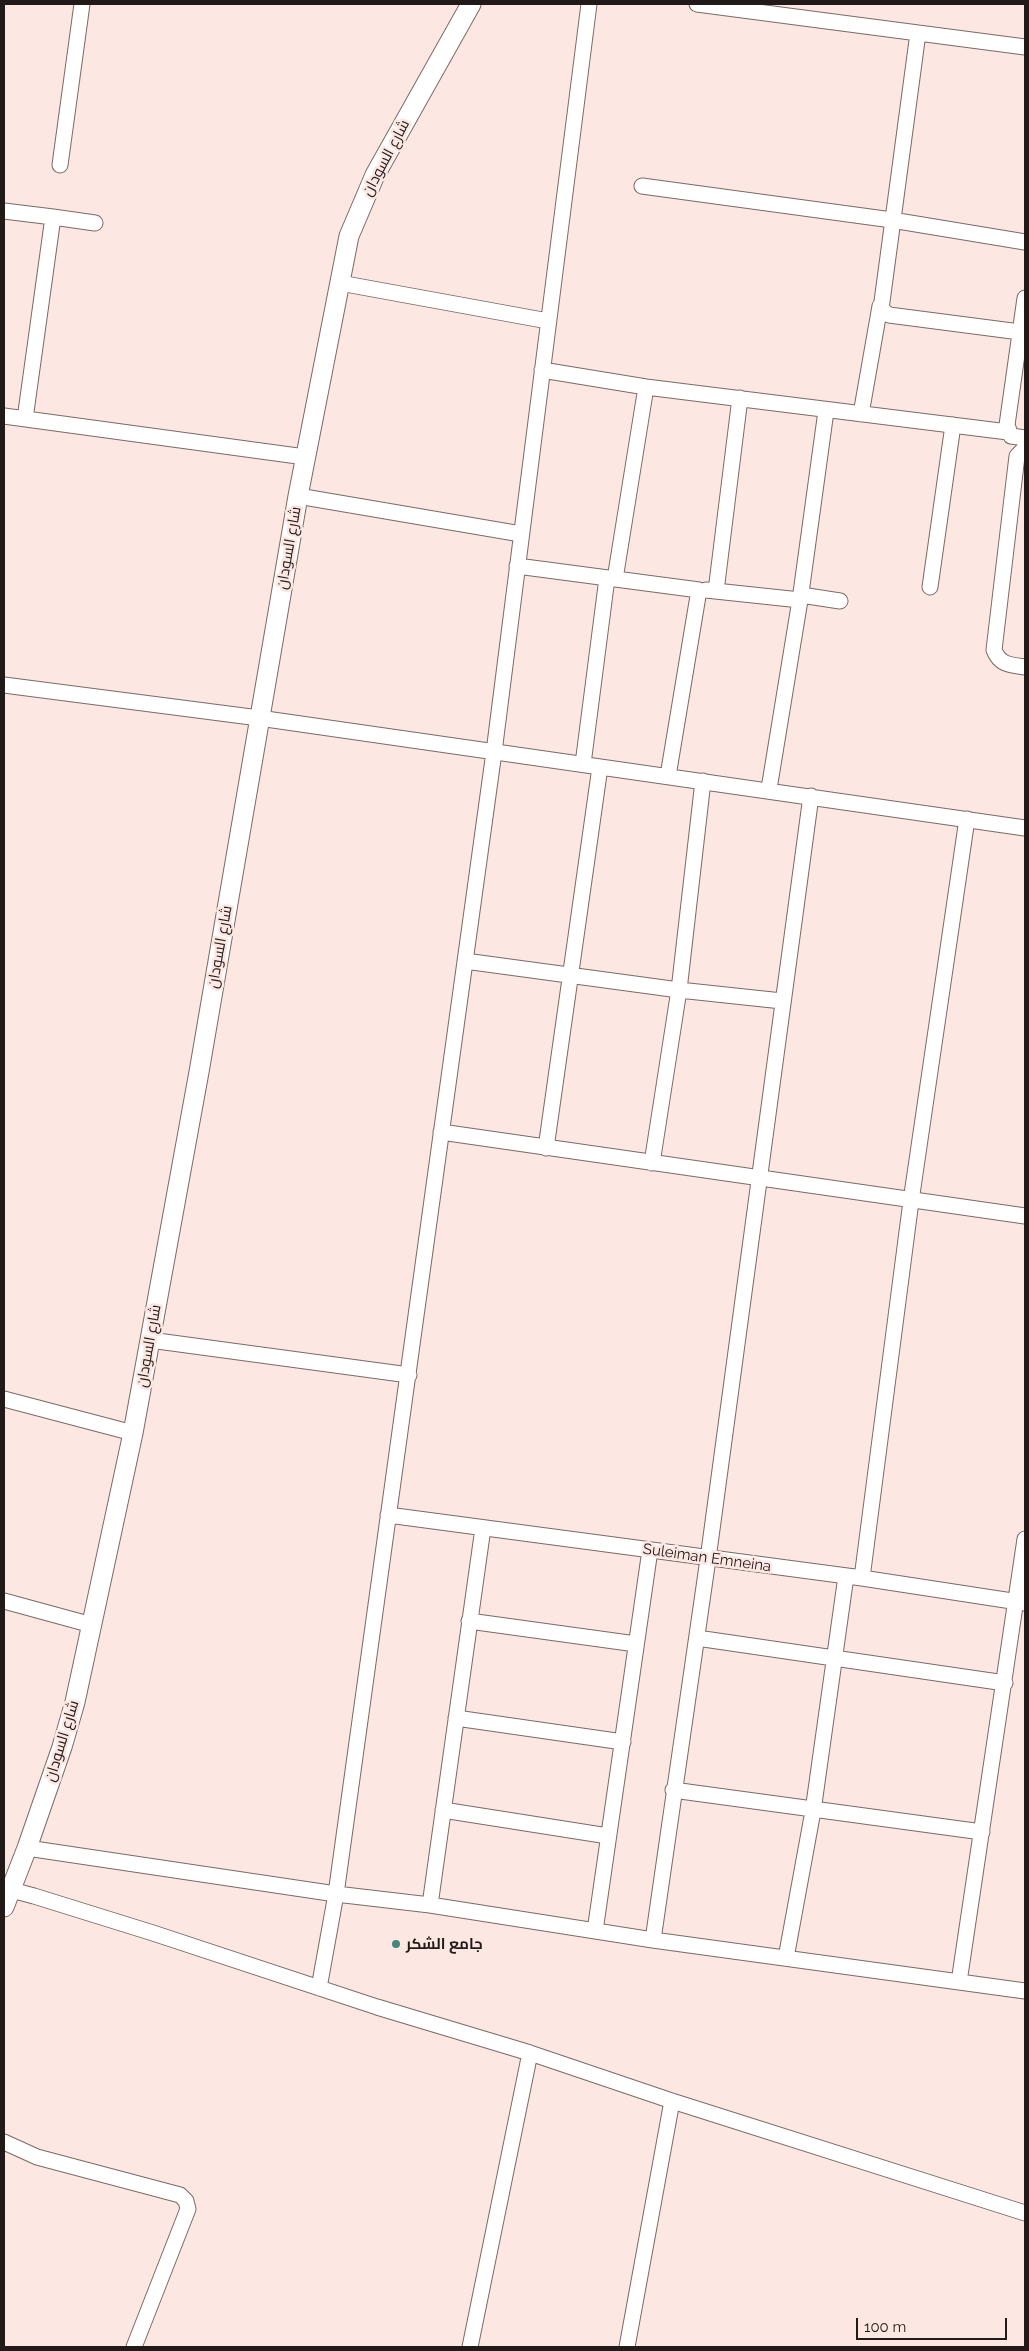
<!DOCTYPE html>
<meta charset="utf-8">
<style>
body{margin:0}
#map{position:relative;width:1029px;height:2351px;overflow:hidden;background:#fce7e2;font-family:Raleway,sans-serif}
canvas{display:block}
.frame{position:absolute;inset:0;border:5px solid #211a19;pointer-events:none}
.scale{position:absolute;left:856px;top:2318px;width:151px;height:22px;box-sizing:border-box;border:2px solid #211a19;border-top:0;padding-left:6px;font-size:15px;line-height:18px;white-space:nowrap;color:#211a19;-webkit-text-stroke:4px #fce7e2;paint-order:stroke}
</style>
<div id="map">
<canvas width="1029" height="2351"></canvas>
<div class="frame"></div>
<div class="scale">100 m</div>
</div>
<script>
const g = document.querySelector('canvas').getContext('2d');
g.lineJoin = 'round';
function strokePath(path, color, width, dash) { g.strokeStyle = color; g.lineWidth = width; g.lineCap = dash ? 'butt' : 'round'; g.setLineDash(dash || []); g.stroke(path); }
function write(font, color, halo, rows, align = 'center') {
  g.font = font + ' Raleway,Cairo,sans-serif'; g.lineWidth = 5; g.setLineDash([]); g.textBaseline = 'middle'; g.strokeStyle = halo; g.fillStyle = color; for (const [text, x, y, turn = 0] of rows) {
    g.save(); g.translate(x, y); g.rotate((+turn || 0) * Math.PI / 180); g.textAlign = isNaN(turn) ? turn : align; if (halo) g.strokeText(text, 0, 0); g.fillText(text, 0, 0); g.restore();
  }
}
const minor = new Path2D(`
 M 697,4 L 1025,47
 M 918,33 L 881,309 L 889,315 L 1020,332
 M 60,165 L 82,4
 M 642,186 L 892,220 L 1025,242
 M 4,211 L 53,217 L 25,419
 M 53,217 L 95,223
 M 340,283 L 548,321
 M 1025,298 L 1007,425 L 1011,436 L 1025,438
 M 542,370 L 646,387 L 1008,432
 M 861,414 L 880,306
 M 4,416 L 305,457
 M 1025,448 L 1017,456 L 994,650 C 1000,665 1010,665 1025,667
 M 298,496 L 521,534
 M 517,566 L 699,590 L 668,776
 M 615,579 L 646,387
 M 930,587 L 953,425
 M 706,590 L 800,600
 M 716,591 L 740,398
 M 801,595 L 840,601
 M 4,685 L 259,718 L 1025,828
 M 583,764 L 607,578
 M 769,789 L 800,600 L 826,411
 M 465,961 L 679,990 L 782,1001
 M 441,1132 L 1025,1216
 M 546,1148 L 600,767
 M 652,1163 L 679,990 L 703,781
 M 150,1340 L 409,1375
 M 4,1399 L 133,1433
 M 388,1515 L 862,1578 L 1025,1603
 M 862,1578 L 911,1201 L 967,819
 M 4,1601 L 92,1625
 M 469,1621 L 636,1644
 M 697,1638 L 1005,1683
 M 456,1718 L 623,1742
 M 673,1790 L 982,1832
 M 443,1810 L 608,1836
 M 27,1848 L 336,1894 L 430,1905 L 653,1940 L 1025,1991
 M 4,1888 L 34,1896 L 153,1933 L 377,2007 L 530,2053 L 672,2101 L 1025,2213
 M 430,1905 L 483,1528
 M 595,1931 L 650,1550
 M 653,1940 L 708,1559 L 811,796
 M 786,1958 L 813,1811 L 846,1576
 M 959,1982 L 1025,1539
 M 319,1988 L 336,1894 L 494,752 L 589,4
 M 4,2142 L 37,2157 L 180,2195 L 186,2201 L 188,2209 L 134,2347
 M 470,2347 L 530,2053
 M 627,2347 L 672,2101`);
const major = new Path2D(`
 M 4,1907 L 27,1848 L 62,1747 L 75,1702 L 133,1433 L 199,1072 L 298,496 L 349,236 L 375,175 L 471,4`);
strokePath(minor, '#7c6a66', 17);
strokePath(major, '#7c6a66', 21);
strokePath(minor, '#fff', 15);
strokePath(major, '#fff', 19);
for (const [x, y, r, color] of [
 [396,1944,5,"#43887e"]
]) { const dot = new Path2D(); dot.arc(x, y, r, 0, 2 * Math.PI); g.fillStyle = color; g.fill(dot); strokePath(dot, '#fce7e2', 2); }
write('15px', '#211a19', '#fce7e2', [
 ["شارع السودان",386,158,-62],
 ["شارع السودان",289,548,-80],
 ["شارع السودان",220,947,-80],
 ["شارع السودان",149,1346,-80],
 ["Suleiman Emneina",707,1558,8],
 ["شارع السودان",62,1741,-73]
]);
write('bold 15px', '#211a19', '#fce7e2', [
 ["جامع الشكر",406,1944]
], 'left');
</script>
